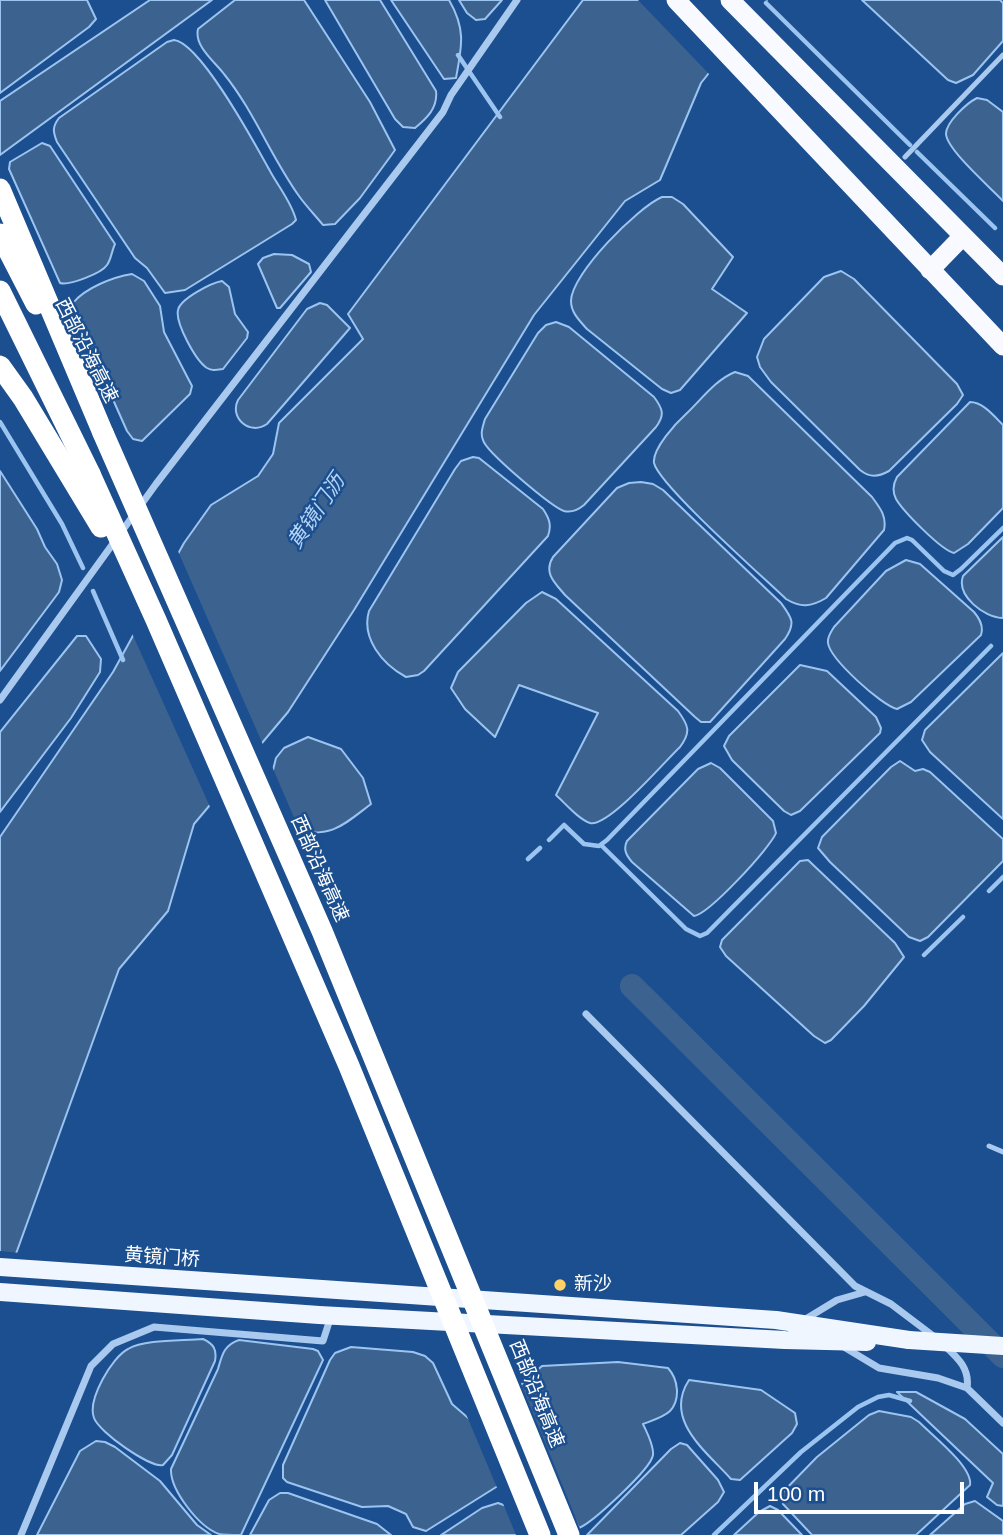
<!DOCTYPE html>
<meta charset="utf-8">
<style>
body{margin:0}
#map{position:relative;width:1003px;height:1535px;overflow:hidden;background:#1b4f8f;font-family:Helvetica,sans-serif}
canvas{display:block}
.scale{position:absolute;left:754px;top:1482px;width:210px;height:32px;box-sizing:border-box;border:4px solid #fff;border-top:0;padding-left:9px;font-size:21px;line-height:24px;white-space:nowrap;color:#fff;-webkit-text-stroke:5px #1b4f8f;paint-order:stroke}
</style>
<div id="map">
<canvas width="1003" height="1535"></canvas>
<div class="scale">100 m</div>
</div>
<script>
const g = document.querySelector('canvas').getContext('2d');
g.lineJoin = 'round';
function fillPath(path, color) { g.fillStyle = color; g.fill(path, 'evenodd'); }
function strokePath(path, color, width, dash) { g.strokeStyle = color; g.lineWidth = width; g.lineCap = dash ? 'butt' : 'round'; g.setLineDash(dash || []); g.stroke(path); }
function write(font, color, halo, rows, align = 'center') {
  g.font = font + ' Helvetica,"Noto Sans SC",sans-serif'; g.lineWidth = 5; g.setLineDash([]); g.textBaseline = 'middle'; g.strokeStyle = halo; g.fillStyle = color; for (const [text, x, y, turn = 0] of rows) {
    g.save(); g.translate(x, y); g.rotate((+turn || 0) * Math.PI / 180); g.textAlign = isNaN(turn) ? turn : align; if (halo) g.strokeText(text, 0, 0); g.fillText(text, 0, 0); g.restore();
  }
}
const water = new Path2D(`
 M 0,0 L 87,0 L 96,19 L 89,27 L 0,93 Z
 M 150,0 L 212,0 L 0,155 L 0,101 Z
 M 235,0 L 304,0 L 370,102 L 395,150 L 390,157 L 360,198 L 335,224 L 323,225 C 315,215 306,206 299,196 C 271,157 254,111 224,74 C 214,61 194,46 198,29 Z
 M 325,0 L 380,0 L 436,91 C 438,108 427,118 415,128 L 403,127 L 395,119 Z
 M 391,0 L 449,0 C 466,29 462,46 456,78 L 444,79 Z
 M 459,0 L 502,0 L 485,19 L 476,20 L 467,13 Z
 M 583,0 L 767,0 L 701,83 L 660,180 L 625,201 L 534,315 L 354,610 L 288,712 L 194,824 L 168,911 L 119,969 L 0,1298 L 0,837 L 113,672 L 184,543 L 211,505 L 258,476 L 273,454 L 279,423 L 363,339 L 348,314 Z
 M 862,0 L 1000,0 L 1003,3 L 1003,41 L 973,75 L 956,83 L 948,80 Z
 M 174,40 C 201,43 256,146 270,171 C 278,186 292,203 296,220 L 292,224 L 185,290 L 165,293 L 147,268 L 135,258 L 57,142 C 53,132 52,127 59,118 L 167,42 Z
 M 977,98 L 987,100 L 1003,112 L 1003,201 C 991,188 947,150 946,134 C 946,122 967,103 977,98 Z
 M 42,143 L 50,146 L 115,244 C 112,250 111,260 107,265 C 102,273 69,286 60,283 L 9,169 L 10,162 Z
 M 662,197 L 672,197 L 683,204 L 733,257 L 712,289 L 747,313 L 680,390 L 671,393 L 662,389 L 587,329 C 580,321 571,313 571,301 C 571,274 638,207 662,197 Z
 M 274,254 L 292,255 L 309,264 L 311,272 L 280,308 L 277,308 L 258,264 L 263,258 Z
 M 841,271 L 854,279 L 957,384 L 963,395 L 957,404 L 889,471 C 878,477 870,478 860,470 L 771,382 L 760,367 L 757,357 L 764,339 L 824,277 Z
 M 132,274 L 144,281 L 160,306 L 164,332 L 192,386 L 190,394 L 142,441 L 133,439 L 127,431 L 74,312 L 73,303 C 85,288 113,277 132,274 Z
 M 222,281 L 229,287 L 235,314 L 248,332 L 247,338 L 223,369 C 216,370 212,371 207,368 C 196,361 175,323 178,310 C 180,299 211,283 222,281 Z
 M 320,303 L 327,305 L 350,328 L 267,424 C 250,436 229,418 238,400 L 307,309 Z
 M 556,322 L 569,327 L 654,397 C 663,409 665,415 656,427 L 584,505 C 578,510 572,513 564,511 C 552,507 486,452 483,440 C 480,433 483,426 485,419 L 538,333 L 546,325 Z
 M 735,372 L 748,376 L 872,497 C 880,508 887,516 884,530 L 826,598 C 811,607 801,608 786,599 C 763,577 659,485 654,463 C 652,449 676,423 686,414 C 701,400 715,380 735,372 Z
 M 970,402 C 983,402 994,416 1003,425 L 1003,508 L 968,544 L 954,553 C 941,550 903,511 896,499 C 892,491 893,484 897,477 Z
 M 473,457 L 479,458 L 543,509 C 549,518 552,525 548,536 L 424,671 L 418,675 L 406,677 C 382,664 361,638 369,611 L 455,469 L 461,461 Z
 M 0,471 L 37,529 L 45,547 L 57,564 L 62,580 L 59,592 L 0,671 Z
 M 641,482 L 653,484 L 663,490 L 781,603 C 792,618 796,623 785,639 L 710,722 L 701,722 L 695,717 L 565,595 C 555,583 543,573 553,557 L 617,488 L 629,483 Z
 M 1003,537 L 1003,618 L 1002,618 C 984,617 956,596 963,576 Z
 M 906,560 L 920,564 L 974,612 C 980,619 984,626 981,635 L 911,702 L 897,709 C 882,706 830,659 828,643 C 827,637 831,632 834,627 L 886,571 Z
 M 542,592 L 556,599 L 678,711 C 689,726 691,732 680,747 C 665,761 608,828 590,823 C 578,819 566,804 556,795 L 598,713 L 519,685 L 495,737 L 465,709 L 451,688 L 458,672 L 526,603 Z
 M 77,636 L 86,636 L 101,659 L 100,672 L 71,718 L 0,812 L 0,732 Z
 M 1003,653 L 1003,819 L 930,752 L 922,740 L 925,730 Z
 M 800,665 L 827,671 L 876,717 L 881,728 L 880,733 L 800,811 L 791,815 L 784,811 L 732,760 L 724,746 L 729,736 Z
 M 308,737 L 341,749 L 363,778 L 371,804 C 342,826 333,837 295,831 L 272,774 L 276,758 L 284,748 Z
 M 900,761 L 915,771 L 923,769 L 930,772 L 1003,839 L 1003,861 L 928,937 L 920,941 L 909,937 L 830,862 L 818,848 L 822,837 L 891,767 Z
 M 711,763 L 720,768 L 773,821 L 776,833 C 770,848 709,914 694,916 L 632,862 C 626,855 623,849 627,841 L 698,769 Z
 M 808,860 L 895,943 L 904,957 L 864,1006 L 831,1040 L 825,1043 L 814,1036 L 726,956 L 720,947 L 722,940 L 800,861 Z
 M 203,1339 C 214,1344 217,1350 215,1361 L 172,1455 L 163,1465 C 150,1468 99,1432 94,1418 C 87,1400 112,1357 128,1349 C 145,1339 183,1341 203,1339 Z
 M 239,1340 L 313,1349 L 318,1351 L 323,1360 L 241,1535 C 235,1535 225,1535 219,1534 C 199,1527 170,1490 171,1469 L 218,1369 C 222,1355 224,1345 239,1340 Z
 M 351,1347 L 413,1352 L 425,1356 L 433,1363 L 452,1404 L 474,1423 L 501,1484 L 426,1531 L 413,1527 L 406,1514 L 388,1506 L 362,1507 L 287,1482 L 283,1478 L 283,1465 L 330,1360 L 335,1353 Z
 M 618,1362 L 668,1368 C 678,1379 681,1399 670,1411 C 664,1417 651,1421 643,1424 C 647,1433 654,1445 653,1455 C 651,1469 593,1522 579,1528 L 514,1391 L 542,1366 Z
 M 689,1380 L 761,1390 L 795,1413 L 797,1424 L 792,1433 L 740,1480 L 731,1479 C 706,1451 663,1420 689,1380 Z
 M 897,1392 L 916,1392 L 965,1419 L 1003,1454 L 1003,1506 L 997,1505 L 987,1497 L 993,1483 Z
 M 879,1411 L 911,1417 L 919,1422 C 932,1435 973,1467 970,1485 L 916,1535 L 812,1535 L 783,1504 L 781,1494 L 817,1457 L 869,1415 Z
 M 96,1441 L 105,1442 L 115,1447 L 160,1481 L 197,1525 L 211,1535 L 37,1535 L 80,1451 Z
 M 680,1443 L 687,1445 L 718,1480 L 724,1492 L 718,1502 L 681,1535 L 587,1535 L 671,1449 Z
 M 280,1493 L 288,1493 L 377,1524 L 391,1535 L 250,1535 L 269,1500 Z
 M 975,1501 L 1003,1521 L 1003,1535 L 930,1535 L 965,1504 Z
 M 498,1503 L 509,1507 L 521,1535 L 441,1535 L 482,1508 Z
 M 770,1506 L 778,1510 L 802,1535 L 734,1535 L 759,1512 Z`);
fillPath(water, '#3c6290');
strokePath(water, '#9cc4f0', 2);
fillPath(new Path2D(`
 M 638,0 L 766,0 L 769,3 L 711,76 Z
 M 6,166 L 60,286 L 5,171 Z
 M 70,308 L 83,338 L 127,438 L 70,313 Z
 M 177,549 L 264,747 L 211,809 L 131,631 Z
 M 271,764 L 302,836 L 292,833 L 269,775 Z
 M 0,1251 L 20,1253 L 3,1299 L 0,1301 Z
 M 520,1381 L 581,1531 L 572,1531 L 511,1389 Z
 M 466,1414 L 477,1421 L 505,1482 L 504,1486 L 498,1490 Z
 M 502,1501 L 512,1505 L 525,1535 L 516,1535 Z`), '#1b4f8f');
strokePath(new Path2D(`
 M 766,3 L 910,145
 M 458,55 L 500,117
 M 917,152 L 995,228
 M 0,422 L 62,524 L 83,568
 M 93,591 L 123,660
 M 549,840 L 564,825 L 584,844 L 599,846 L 607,840 L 895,543 L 907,538 L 912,540 L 944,571 L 953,575 L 961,569 L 1003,528
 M 601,845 L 686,929 L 700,936 L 707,933 L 991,646
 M 528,859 L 540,848
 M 989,891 L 1003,877
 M 924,955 L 963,917
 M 714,1535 L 801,1452 L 858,1407 L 878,1397 L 889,1395 L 910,1401`), '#9cc4f0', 4.5);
strokePath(new Path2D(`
 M 632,986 L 1003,1356`), '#3c6290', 24);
strokePath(new Path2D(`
 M 905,157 L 1003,55
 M 989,1146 L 1003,1152`), '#a9c9ee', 5);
strokePath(new Path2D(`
 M 0,700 L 156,484 L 443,112 L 451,95 L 517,0
 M 586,1014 L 855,1286 L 891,1304 L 936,1338
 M 804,1320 L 837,1300 L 865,1292
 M 945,1346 C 958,1358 970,1369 967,1388
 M 844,1347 L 879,1368 L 938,1378 L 967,1388 L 1003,1423
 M 21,1535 L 91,1366 L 113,1344 L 154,1327 L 323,1341 L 331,1316`), '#a9c9ee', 7);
strokePath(new Path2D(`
 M 0,1267 L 776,1320 L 909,1340
 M 0,1292 L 319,1315 L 785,1340 L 867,1342`), '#f0f6ff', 18);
strokePath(new Path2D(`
 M 676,0 L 1003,346
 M 730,0 L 1003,276
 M 930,270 L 963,236`), '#f8faff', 19);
strokePath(new Path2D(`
 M 0,189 L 103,433
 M 0,234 L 36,304
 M 0,291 L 90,474`), '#fff', 21);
strokePath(new Path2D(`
 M 909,1340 L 1003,1346`), '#f0f6ff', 18);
strokePath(new Path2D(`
 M 0,366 L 23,398 L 101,527
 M 103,433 L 322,931 L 569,1535
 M 90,474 L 156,620 L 349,1066 L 540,1535`), '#fff', 21);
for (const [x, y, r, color] of [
 [560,1285,7,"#ffd166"]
]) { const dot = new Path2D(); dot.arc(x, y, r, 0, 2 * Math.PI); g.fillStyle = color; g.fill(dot); strokePath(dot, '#1b4f8f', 2.5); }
write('19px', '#fff', '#1b4f8f', [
 ["西部沿海高速",86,351,63],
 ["西部沿海高速",319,869,66],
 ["黄镜门桥",162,1258,4],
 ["西部沿海高速",536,1394,68]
]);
write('19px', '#fff', '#1b4f8f', [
 ["新沙",574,1285]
], 'left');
write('italic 21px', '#b5d3f5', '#1b4f8f', [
 ["黄镜门沥",317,512,-56]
]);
</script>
